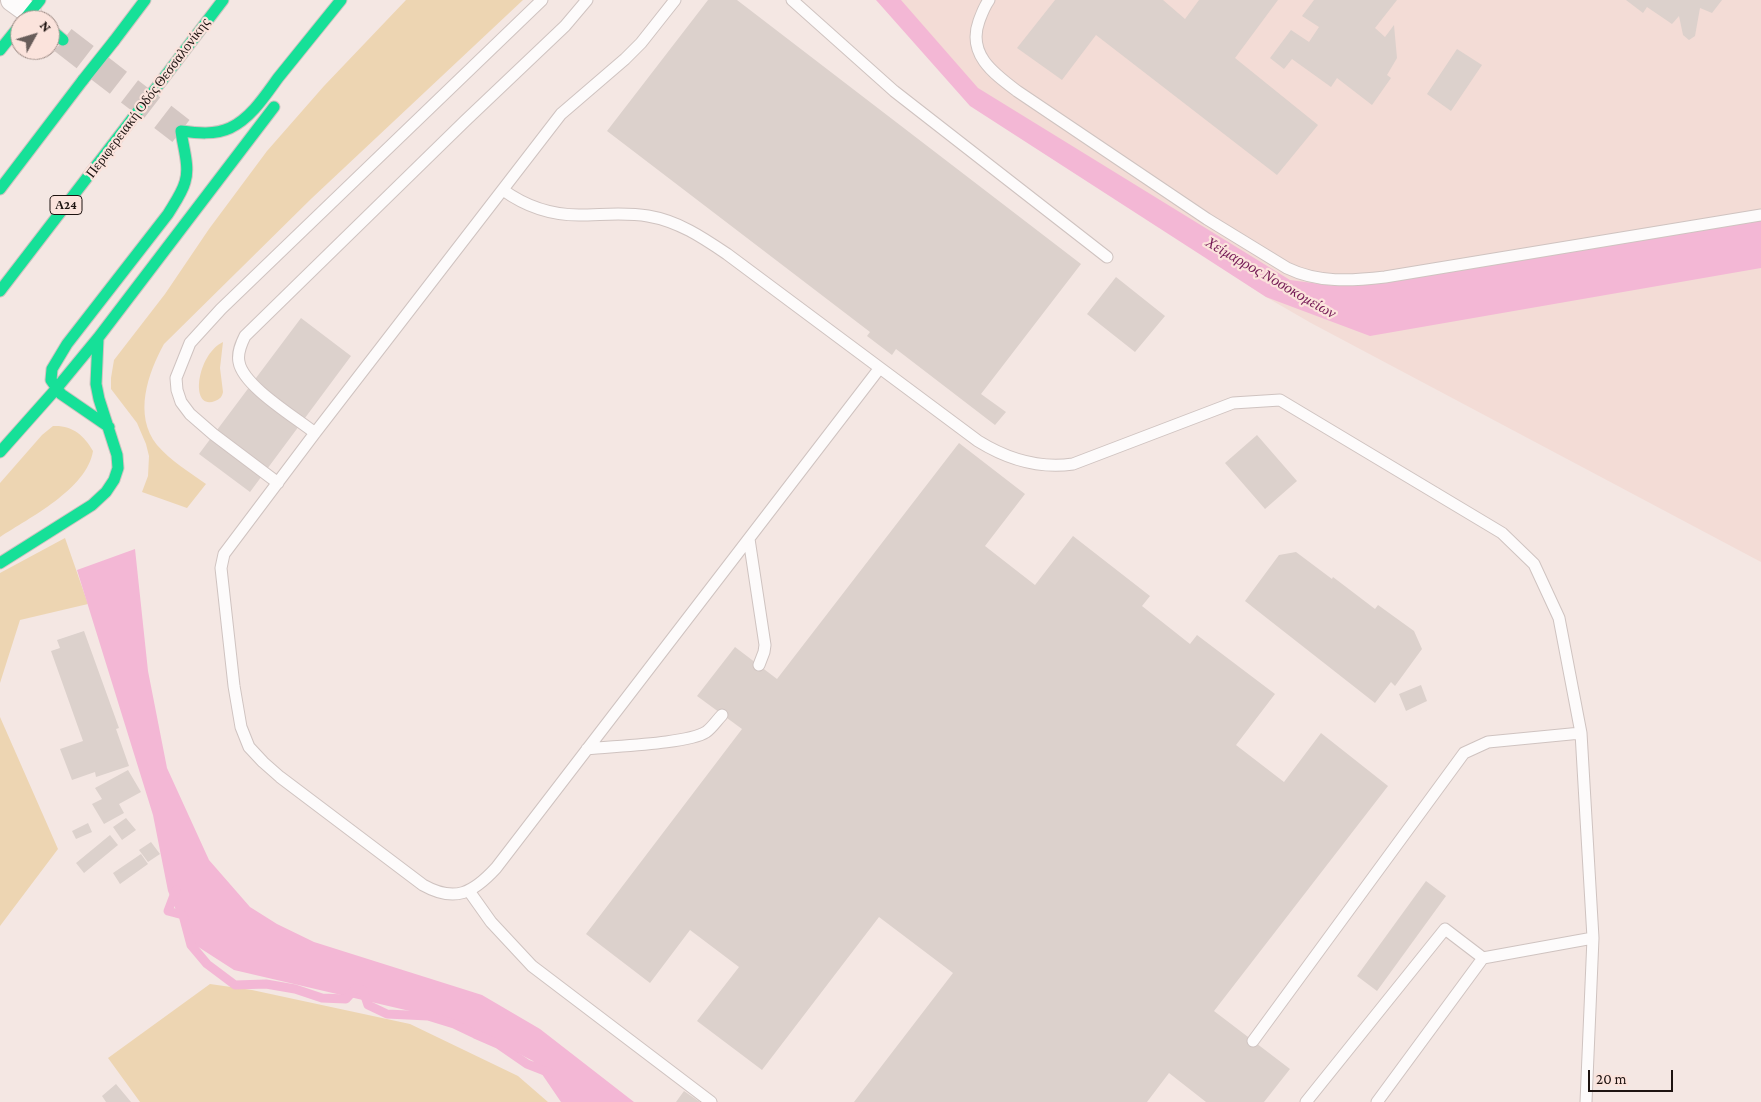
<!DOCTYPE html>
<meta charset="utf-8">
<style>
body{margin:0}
#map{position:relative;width:1761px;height:1102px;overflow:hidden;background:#f4e7e3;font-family:"Crimson Pro",serif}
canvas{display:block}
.north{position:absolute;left:10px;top:10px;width:50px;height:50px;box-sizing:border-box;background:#fbe3dc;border:1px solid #a2908a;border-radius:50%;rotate:51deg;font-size:14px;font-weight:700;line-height:20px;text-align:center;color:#1d1310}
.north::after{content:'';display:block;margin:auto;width:18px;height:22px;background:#685d5a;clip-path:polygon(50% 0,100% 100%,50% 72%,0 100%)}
.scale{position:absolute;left:1588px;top:1070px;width:85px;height:22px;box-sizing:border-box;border:2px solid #1d1310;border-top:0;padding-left:6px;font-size:15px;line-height:18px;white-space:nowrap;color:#1d1310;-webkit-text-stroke:4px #fbe3dc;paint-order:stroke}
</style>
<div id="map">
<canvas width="1761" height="1102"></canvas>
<div class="north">N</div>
<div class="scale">20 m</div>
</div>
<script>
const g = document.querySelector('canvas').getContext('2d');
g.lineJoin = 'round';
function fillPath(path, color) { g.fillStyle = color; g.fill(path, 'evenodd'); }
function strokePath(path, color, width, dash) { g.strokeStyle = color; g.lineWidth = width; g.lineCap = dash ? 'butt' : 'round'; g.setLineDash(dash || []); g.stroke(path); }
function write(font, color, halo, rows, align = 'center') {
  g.font = font + ' "Crimson Pro",serif'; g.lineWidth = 4.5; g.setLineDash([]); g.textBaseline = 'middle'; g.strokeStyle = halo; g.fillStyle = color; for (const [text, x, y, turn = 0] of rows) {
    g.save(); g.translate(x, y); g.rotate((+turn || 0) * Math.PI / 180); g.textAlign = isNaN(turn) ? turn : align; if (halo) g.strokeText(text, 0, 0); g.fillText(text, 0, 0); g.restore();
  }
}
fillPath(new Path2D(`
 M 878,0 L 1761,0 L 1761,562 L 1311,323 L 1266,297 L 967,101 Z`), '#f3dcd6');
fillPath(new Path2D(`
 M 406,0 L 523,0 L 312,198 L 164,344 C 148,373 133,415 157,445 C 171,461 189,472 206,484 L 187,508 L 142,492 L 148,476 L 149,456 L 146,444 L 137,423 L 111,389 L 111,378 L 114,360 L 165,294 L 209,229 L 267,151 L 324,86 Z
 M 223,342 L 220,368 L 223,392 C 222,397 220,399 215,401 C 189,411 197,354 223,342 Z
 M 53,426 C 72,425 84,435 93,451 C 87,489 29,518 0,537 L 0,483 L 42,435 Z
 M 65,538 L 88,604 L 20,620 L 0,683 L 0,573 Z
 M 0,717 L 58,849 L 0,926 Z
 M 210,984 L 252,990 L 410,1024 L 518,1076 L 548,1102 L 140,1102 L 108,1058 Z`), '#edd5b2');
fillPath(new Path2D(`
 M 876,0 L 901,0 L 978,88 L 1290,280 L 1335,286 L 1761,212 L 1761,268 L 1370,336 L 1266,297 L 970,106 Z
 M 135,549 L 148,671 L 167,768 L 209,860 L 250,907 L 277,924 L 314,942 L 482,995 L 540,1029 L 634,1102 L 561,1102 L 533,1061 L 457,1022 L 234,970 L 189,941 L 168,891 L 153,815 L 77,570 Z`), '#f3b7d5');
strokePath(new Path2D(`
 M 176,890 L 168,911 L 183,915 L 191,945 L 207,964 L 235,985 L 266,984 L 295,989 L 322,998 L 346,999 L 356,988
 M 363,990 L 368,1005 L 387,1014 L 428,1016 L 454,1024 L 475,1034 L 498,1044 L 527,1064 L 550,1073`), '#f3b7d5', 9);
fillPath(new Path2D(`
 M 708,0 L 737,0 L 1081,264 L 981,394 L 1006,412 L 995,425 L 896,349 L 892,355 L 867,336 L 870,332 L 607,131 Z
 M 1055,0 L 1163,0 L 1185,19 L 1199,0 L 1278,0 L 1235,58 L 1318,125 L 1277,175 L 1096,35 L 1062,80 L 1017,48 Z
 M 1314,0 L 1397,0 L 1375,28 L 1385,37 L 1394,25 L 1397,58 L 1387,75 L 1391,78 L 1372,105 L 1337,78 L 1331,87 L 1292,59 L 1284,69 L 1270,58 L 1291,30 L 1309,42 L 1319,27 L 1302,16 Z
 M 1626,0 L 1722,0 L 1712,13 L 1700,8 L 1695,36 L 1689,40 L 1683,35 L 1679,16 L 1672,24 L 1647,7 L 1643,13 Z
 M 1457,49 L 1482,65 L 1451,111 L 1427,94 Z
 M 1116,277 L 1165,316 L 1135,352 L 1087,314 Z
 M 301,318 L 351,356 L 250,492 L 199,454 Z
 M 1257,435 L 1297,481 L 1265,509 L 1225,463 Z
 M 959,443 L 1025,494 L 985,546 L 1035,585 L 1073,536 L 1150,596 L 1142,606 L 1190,644 L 1197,635 L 1275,694 L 1236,745 L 1284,782 L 1321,733 L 1388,786 L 1214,1011 L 1290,1069 L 1264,1102 L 1206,1102 L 1169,1073 L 1147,1102 L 854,1102 L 953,973 L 879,917 L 762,1070 L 697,1021 L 739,967 L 690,930 L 650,983 L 586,934 L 742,729 L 697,696 L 735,647 L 777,679 Z
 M 1296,552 L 1332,579 L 1333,577 L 1375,609 L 1378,605 L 1414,631 L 1422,649 L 1395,686 L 1391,682 L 1375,703 L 1245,601 L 1279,555 Z
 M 84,631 L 119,728 L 116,729 L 129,766 L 96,777 L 95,772 L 72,780 L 60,749 L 83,741 L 51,651 L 60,648 L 57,640 Z
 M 1421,685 L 1427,701 L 1406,711 L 1399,694 Z
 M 128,770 L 141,792 L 119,804 L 124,813 L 104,824 L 92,804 L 102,799 L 95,788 Z
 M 126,818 L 136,830 L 122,840 L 113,827 Z
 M 88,823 L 92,832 L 76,839 L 72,831 Z
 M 110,835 L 118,845 L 84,873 L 76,863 Z
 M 151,842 L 160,854 L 148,862 L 139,850 Z
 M 141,854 L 148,864 L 120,884 L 113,873 Z
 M 1426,881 L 1446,896 L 1377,991 L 1357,976 Z
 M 116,1084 L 131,1102 L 106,1102 L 102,1096 Z
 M 684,1091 L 700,1102 L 676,1102 Z`), '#dcd1cc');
strokePath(new Path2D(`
 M 63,40 L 181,131`), '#d4c7c3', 28, [28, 14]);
const lane = new Path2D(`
 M 675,0 L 641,43 L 625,59 L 561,114 L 315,433 L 224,554 L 221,568 L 234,686 L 241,727 L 249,747 L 263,762 L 280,777 L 423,885 C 455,903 473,893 496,868 L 879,369
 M 792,0 L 894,91 L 1107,257
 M 989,0 C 984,7 982,13 979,21 C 967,54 993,73 1017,91 L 1207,219 L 1287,268 C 1318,283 1351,281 1385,277 L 1761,215
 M 503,190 C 525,206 551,215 579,215 C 602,215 625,212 648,216 C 678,221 702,237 727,254 L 978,441 C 1007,459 1038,469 1073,464 L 1233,403 L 1280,400 L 1502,533 L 1534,564 L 1559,618 L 1581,733 L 1593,938 L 1586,1102
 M 315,433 C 295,417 243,386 239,362 C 237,353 241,344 245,336 L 465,121 L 565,26 L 587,0
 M 278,483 L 213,434 L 190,414 L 181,402 L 177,390 L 176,378 L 190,343 L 221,309 L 542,0
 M 749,539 L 765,645 L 764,652 L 759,665
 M 587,749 C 612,746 687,744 706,732 C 712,728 717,720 722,715
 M 469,891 L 491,922 L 532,966 L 711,1102
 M 1253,1041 L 1464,753 L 1488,742 L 1581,733
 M 1306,1102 L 1445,929 L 1483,958
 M 1377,1102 L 1483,958 L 1593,938`);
const street = new Path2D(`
 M 12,0 L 30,13`);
const fast = new Path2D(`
 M 24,20 L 40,0
 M 50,29 L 63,40
 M 114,41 L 145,0
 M 0,50 L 20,25
 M 163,79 L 223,0
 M 0,189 L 83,80
 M 0,291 L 132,119
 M 56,389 L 98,338 L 274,107
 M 109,427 L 61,394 L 51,380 L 52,369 L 67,344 L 168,214 C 174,204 182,193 185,182 C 190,167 183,147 181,131 C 197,133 215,135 230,128 C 251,118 265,96 278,78 C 299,52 320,26 341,0
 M 0,452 L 56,389
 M 0,563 L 92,505 L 106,492 L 114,480 L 118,468 L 117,455 L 99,399 L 96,384 L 98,338`);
strokePath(lane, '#cfc3c0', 13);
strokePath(street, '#cfc3c0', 24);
strokePath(fast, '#cfc3c0', 13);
strokePath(lane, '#fdfbfb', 11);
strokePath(street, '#fdfbfb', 22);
strokePath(fast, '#16e098', 11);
const fastBridge = new Path2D(`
 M 83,80 L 114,41
 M 132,119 L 163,79`);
strokePath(fastBridge, '#cfc3c0', 13, []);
strokePath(fastBridge, '#16e098', 11);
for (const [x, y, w] of [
 [66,205,32]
]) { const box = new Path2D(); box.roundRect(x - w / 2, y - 9.5, w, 19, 4); g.fillStyle = '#fbe3dc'; g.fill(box); strokePath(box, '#1d1310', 1); }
write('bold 12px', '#1d1310', null, [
 ["Α24",66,205]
]);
write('14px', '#1d1310', '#fbe3dc', [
 ["Περιφερειακή Οδός Θεσσαλονίκης",148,98,-53]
]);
write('italic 15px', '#731854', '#fbe3dc', [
 ["Χείμαρρος Νοσοκομείων",1271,278,30]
]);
</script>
